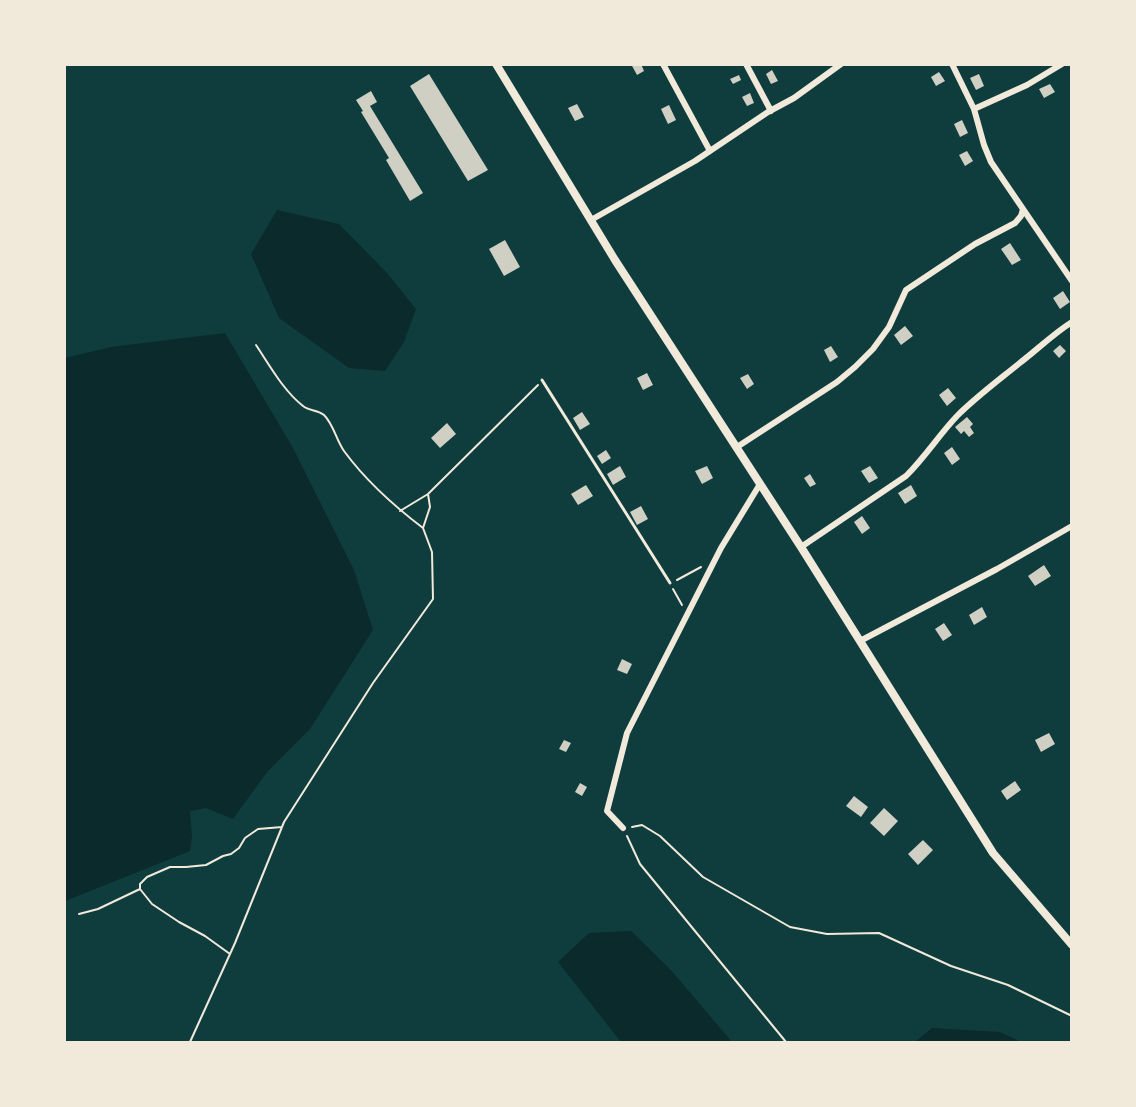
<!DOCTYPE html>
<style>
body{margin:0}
#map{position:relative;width:1136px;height:1107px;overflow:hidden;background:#0f3d3e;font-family:"DM Sans",sans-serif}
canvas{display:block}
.frame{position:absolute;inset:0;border:66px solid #f1e9da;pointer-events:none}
</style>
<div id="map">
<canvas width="1136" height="1107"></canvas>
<div class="frame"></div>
</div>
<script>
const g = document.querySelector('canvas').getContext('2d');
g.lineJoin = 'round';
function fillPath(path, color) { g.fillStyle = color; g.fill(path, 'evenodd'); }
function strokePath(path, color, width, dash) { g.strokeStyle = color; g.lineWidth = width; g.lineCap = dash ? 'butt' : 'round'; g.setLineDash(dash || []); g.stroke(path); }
fillPath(new Path2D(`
 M 277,210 L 339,224 L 387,273 L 416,309 L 404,342 L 385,371 L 349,368 L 279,318 L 251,254 Z
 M 225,333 L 293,448 L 354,570 L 373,630 L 310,729 L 267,772 L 233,819 L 206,808 L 190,811 L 192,836 L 190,851 L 65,901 L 65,358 L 111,347 Z
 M 631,931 L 670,969 L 732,1042 L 621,1042 L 558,962 L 589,933 Z
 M 932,1028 L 1000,1032 L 1021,1042 L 915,1042 Z`), '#0a2a2b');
fillPath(new Path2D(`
 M 631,64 L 641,64 L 644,71 L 637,75 Z
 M 772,70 L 778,81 L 771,84 L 766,74 Z
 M 939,72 L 945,81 L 936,86 L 931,77 Z
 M 429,74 L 488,170 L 468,181 L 410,86 Z
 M 979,74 L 984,86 L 976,90 L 970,78 Z
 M 739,75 L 741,80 L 733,84 L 730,79 Z
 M 1050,84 L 1055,92 L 1044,98 L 1039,89 Z
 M 371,91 L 377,102 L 370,106 L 423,193 L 410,201 L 386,160 L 389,158 L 361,112 L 363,111 L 356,100 Z
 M 750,93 L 754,103 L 747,106 L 742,97 Z
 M 577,104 L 584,117 L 575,121 L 568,108 Z
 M 669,105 L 676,120 L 668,124 L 661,109 Z
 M 962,120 L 968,133 L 960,137 L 954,124 Z
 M 967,151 L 973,161 L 965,166 L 959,155 Z
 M 505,240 L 520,267 L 504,276 L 489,249 Z
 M 1010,243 L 1021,260 L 1012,265 L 1001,249 Z
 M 1063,291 L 1070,302 L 1060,309 L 1053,298 Z
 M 905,326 L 913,336 L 901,345 L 894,335 Z
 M 1060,345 L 1066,351 L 1059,358 L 1053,351 Z
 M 831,346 L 838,357 L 830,362 L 824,350 Z
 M 647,373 L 653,385 L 643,390 L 637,378 Z
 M 748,374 L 754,384 L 747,389 L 740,378 Z
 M 948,388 L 956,398 L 947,406 L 939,395 Z
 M 582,412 L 590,424 L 580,430 L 573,418 Z
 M 967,417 L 973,424 L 970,427 L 974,433 L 969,437 L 964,431 L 961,434 L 955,427 Z
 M 447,423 L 456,434 L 440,448 L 431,438 Z
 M 952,447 L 960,459 L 952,465 L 944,453 Z
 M 606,450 L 611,458 L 602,464 L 597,456 Z
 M 620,466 L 626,477 L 613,485 L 607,474 Z
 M 707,466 L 713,478 L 702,484 L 695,471 Z
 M 870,466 L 878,478 L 869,483 L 861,471 Z
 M 810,474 L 816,484 L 810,487 L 804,478 Z
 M 586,485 L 593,496 L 578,505 L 571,494 Z
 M 911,485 L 917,496 L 905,504 L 898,493 Z
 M 641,506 L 648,519 L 637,525 L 630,512 Z
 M 862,516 L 870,528 L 862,534 L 854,522 Z
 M 1044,565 L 1051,576 L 1035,586 L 1028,576 Z
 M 982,607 L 987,617 L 974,625 L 969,615 Z
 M 944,623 L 952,635 L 943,641 L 935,629 Z
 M 622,659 L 632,664 L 627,674 L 617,670 Z
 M 1049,733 L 1055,744 L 1041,752 L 1035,740 Z
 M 564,740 L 571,743 L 566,752 L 559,749 Z
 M 1015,781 L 1021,790 L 1007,800 L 1001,791 Z
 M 580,783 L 587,787 L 582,796 L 575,792 Z
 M 854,796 L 868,807 L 861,817 L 846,806 Z
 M 884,808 L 898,821 L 884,836 L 870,823 Z
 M 923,840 L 933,850 L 918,865 L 908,854 Z`), '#cfcfc3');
strokePath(new Path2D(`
 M 256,345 C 270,366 283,390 303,406 C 309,411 318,410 324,415 C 334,425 336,440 344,451 C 366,481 394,506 423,528
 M 400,511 L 428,494
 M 677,580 L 701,567
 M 673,589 L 682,605
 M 632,827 L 642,825 L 660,836 L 703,877 L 790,927 L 827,934 L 879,933 L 951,966 L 1008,985 L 1072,1016
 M 627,836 L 640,864 L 786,1042
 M 140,889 L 140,884 L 147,877 L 170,867 L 186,867 L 206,865 L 223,856 L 231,854 L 239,848 L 245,838 L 258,829 L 282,827
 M 79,914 L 98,909 L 140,889 L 152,904 L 179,922 L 205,936 L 230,954
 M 190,1042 L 235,943 L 284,822 L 373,683 L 433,599 L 432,552 L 423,528 L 430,507 L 428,494 L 538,385`), '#f1e9da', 2);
strokePath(new Path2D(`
 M 542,380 L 670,583`), '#f1e9da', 3);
strokePath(new Path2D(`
 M 663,64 L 710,151
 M 746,64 L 771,111
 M 952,64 L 974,109 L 1027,85 L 1062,64
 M 1023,209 L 1072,281
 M 591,220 L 695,161 L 768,112 L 794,98 L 841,64
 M 737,447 L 837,382 L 855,367 L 873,349 L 889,327 L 906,290 L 975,244 L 1015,223 L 1021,216 L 1023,209 L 991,162 L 984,145 L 974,109
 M 801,547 L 906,476 C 925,457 939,435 957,416 C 977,396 999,380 1021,362 C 1038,349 1053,334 1072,322
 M 860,641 L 997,569 L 1072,526
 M 623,828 L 607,811 L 627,733 L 721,548 L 760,484`), '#f1e9da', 6);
strokePath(new Path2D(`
 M 496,64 L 615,260 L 801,547 L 993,853 L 1072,945`), '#f1e9da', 8);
</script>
